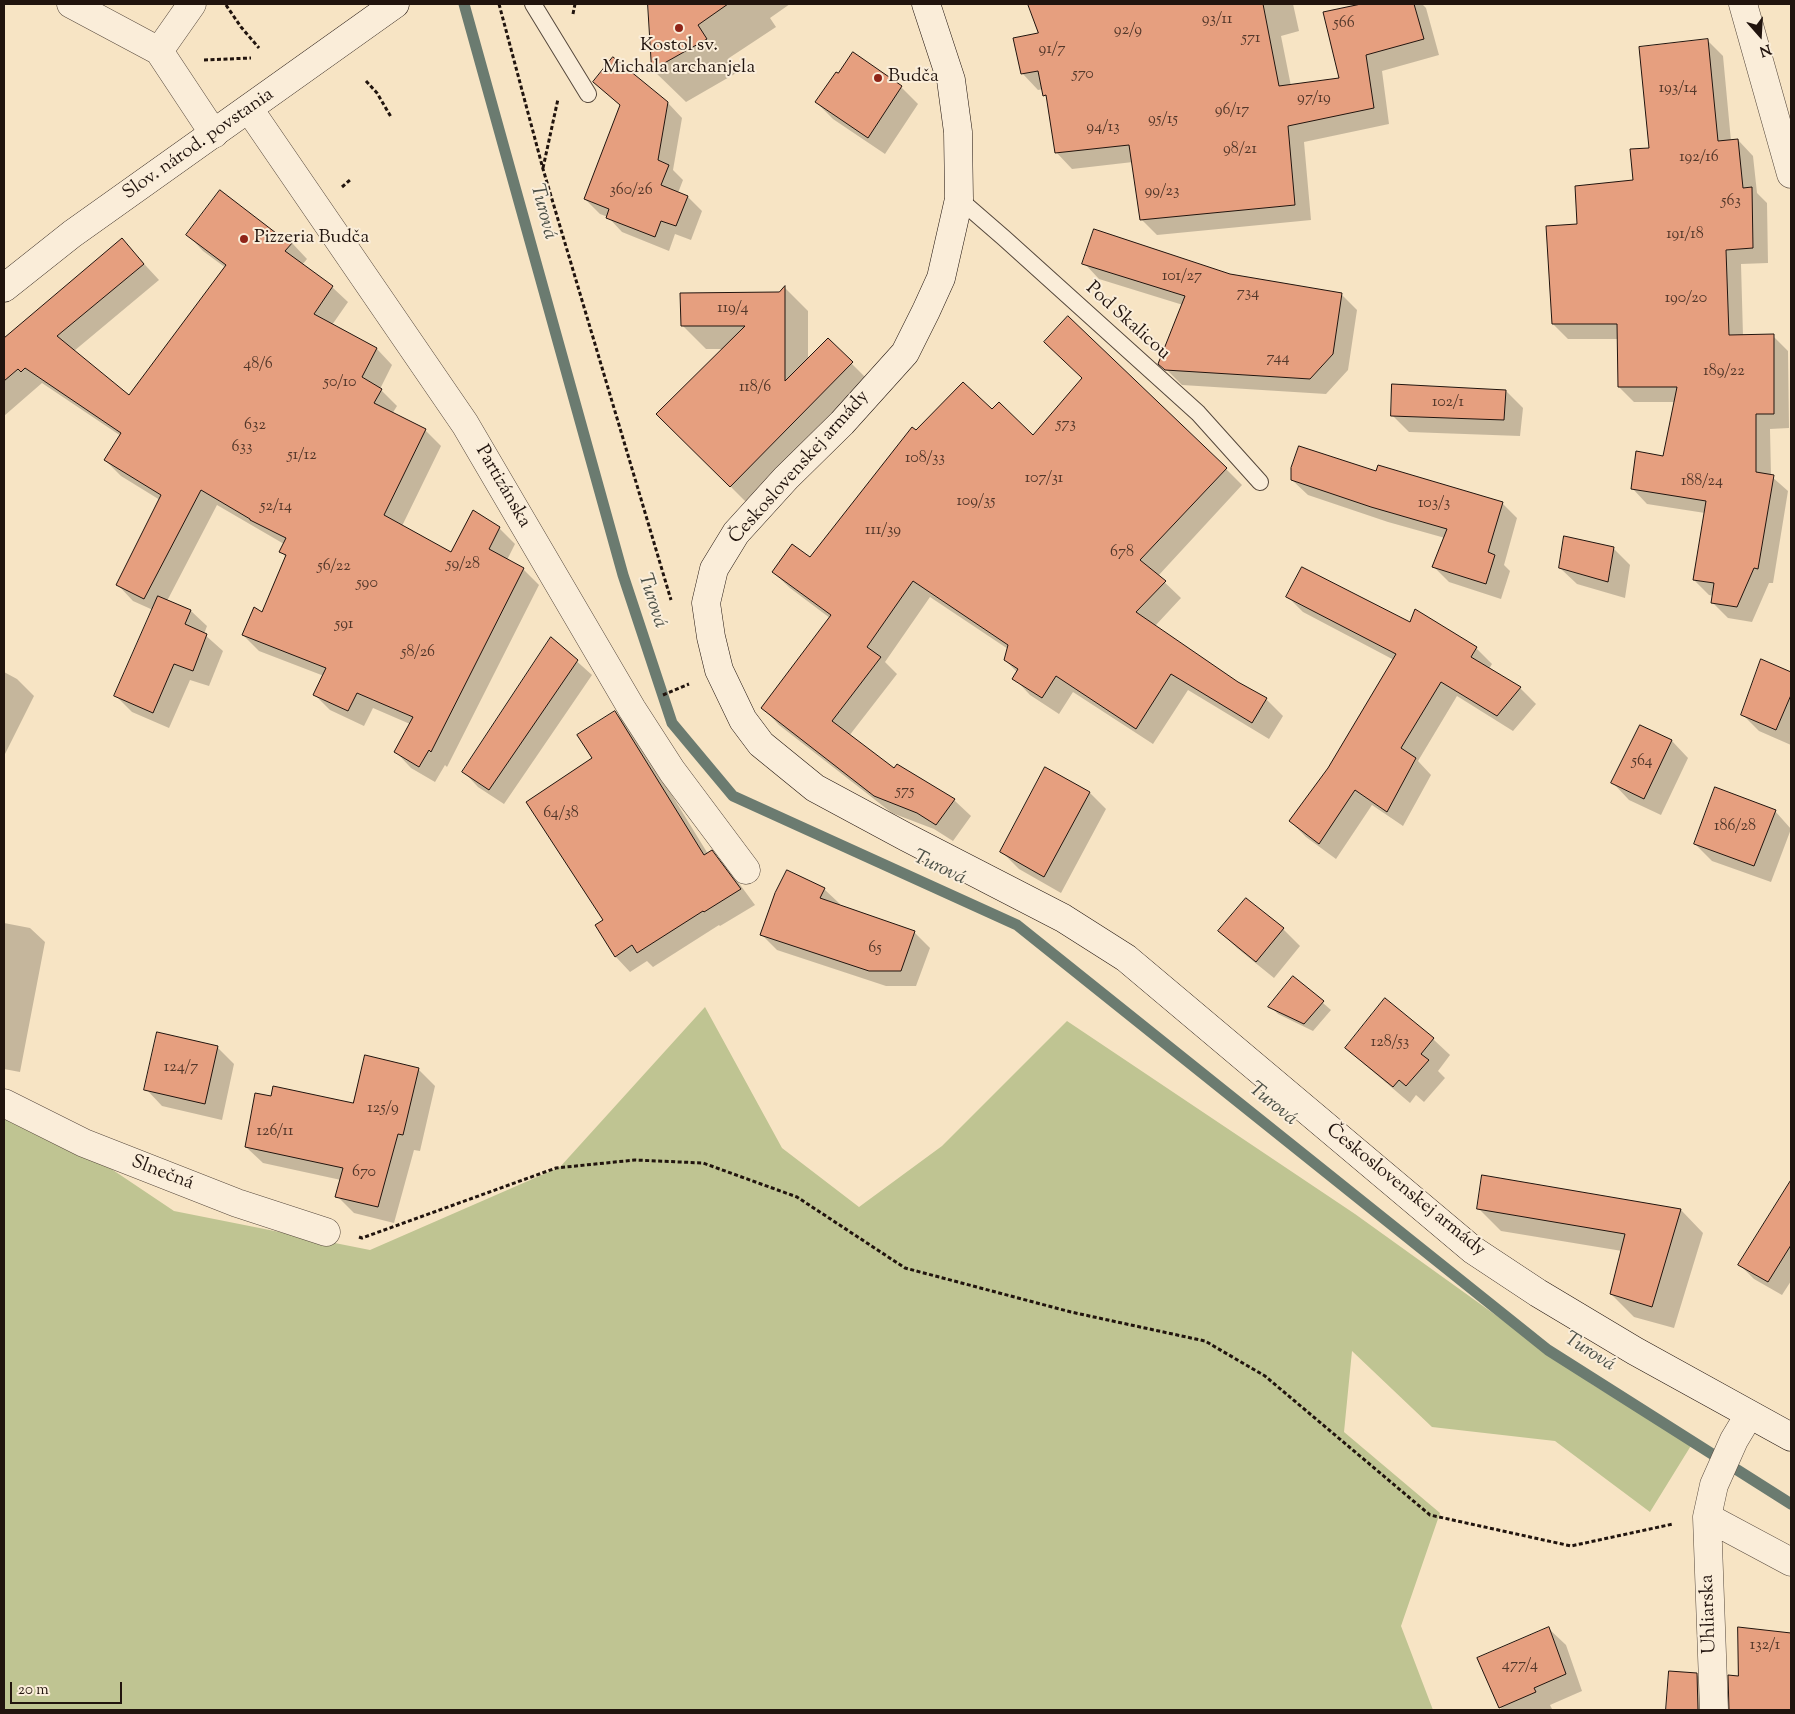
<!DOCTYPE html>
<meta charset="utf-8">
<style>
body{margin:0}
#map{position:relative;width:1795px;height:1714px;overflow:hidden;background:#f7e4c4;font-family:"Sorts Mill Goudy",serif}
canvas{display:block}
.frame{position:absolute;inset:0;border:5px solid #21140e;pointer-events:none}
.north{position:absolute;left:1735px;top:10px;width:50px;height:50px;-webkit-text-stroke:4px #faedd9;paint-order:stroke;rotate:161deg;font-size:14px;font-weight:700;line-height:20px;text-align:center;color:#21140e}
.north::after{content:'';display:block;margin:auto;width:18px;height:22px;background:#21140e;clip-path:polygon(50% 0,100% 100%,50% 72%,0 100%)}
.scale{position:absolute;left:10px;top:1682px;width:112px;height:22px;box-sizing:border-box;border:2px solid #21140e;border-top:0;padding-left:6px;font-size:15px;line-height:18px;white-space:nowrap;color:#21140e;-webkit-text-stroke:4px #faedd9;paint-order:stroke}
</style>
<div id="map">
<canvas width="1795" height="1714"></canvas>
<div class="frame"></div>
<div class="north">N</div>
<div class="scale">20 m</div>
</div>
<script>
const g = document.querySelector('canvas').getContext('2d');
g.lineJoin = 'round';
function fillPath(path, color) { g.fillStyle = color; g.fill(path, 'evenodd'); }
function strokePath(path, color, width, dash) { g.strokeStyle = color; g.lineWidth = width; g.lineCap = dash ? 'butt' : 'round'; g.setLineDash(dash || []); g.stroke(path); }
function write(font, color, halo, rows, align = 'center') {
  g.font = font + ' "Sorts Mill Goudy",serif'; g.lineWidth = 4; g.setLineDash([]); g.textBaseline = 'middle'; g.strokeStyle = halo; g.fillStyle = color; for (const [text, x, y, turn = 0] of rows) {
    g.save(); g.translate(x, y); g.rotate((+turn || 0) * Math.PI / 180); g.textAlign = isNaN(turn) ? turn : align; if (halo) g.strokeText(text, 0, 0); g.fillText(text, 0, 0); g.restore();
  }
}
fillPath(new Path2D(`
 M 705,1007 L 782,1148 L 859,1207 L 942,1146 L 1067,1021 L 1355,1214 L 1593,1385 L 1692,1444 L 1650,1512 L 1555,1441 L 1432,1427 L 1352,1351 L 1344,1432 L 1440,1513 L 1401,1626 L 1433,1710 L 4,1710 L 4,1097 L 174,1211 L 370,1250 L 560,1167 Z`), '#bfc492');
fillPath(new Path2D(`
 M 654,4 L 790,4 L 770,18 L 776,27 L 729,58 L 738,72 L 686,102 L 653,70 L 650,10 Z
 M 1029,4 L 1126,4 L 1130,13 L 1171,4 L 1293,4 L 1299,31 L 1281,36 L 1291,86 L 1340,79 L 1324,13 L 1364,4 L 1422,4 L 1426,8 L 1439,55 L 1382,71 L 1389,124 L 1304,142 L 1311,220 L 1157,235 L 1141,219 L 1133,162 L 1072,169 L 1056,152 L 1048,98 L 1044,95 L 1043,89 L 1038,90 L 1022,73 L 1040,33 Z
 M 1707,40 L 1723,56 L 1731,141 L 1738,140 L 1753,156 L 1757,193 L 1767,203 L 1768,263 L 1741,264 L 1743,336 L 1773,336 L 1788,351 L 1789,428 L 1770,429 L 1771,476 L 1788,491 L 1773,583 L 1769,583 L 1752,622 L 1728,618 L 1713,603 L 1714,596 L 1709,595 L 1694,580 L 1705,513 L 1647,504 L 1632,488 L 1664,457 L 1675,402 L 1634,402 L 1619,387 L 1618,339 L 1568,339 L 1553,324 L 1579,225 L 1634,181 Z
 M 594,82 L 668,103 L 682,118 L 673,170 L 683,180 L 678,193 L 688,197 L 702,211 L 691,240 L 675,234 L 669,251 L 622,232 L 608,217 L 600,214 L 585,199 L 621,106 Z
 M 901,87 L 918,104 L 885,154 L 833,119 L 816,102 Z
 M 276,234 L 292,243 L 307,259 L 302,265 L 332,287 L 348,302 L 332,325 L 377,349 L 392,365 L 380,389 L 397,406 L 392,414 L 425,430 L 441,446 L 402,526 L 451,554 L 499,528 L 515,544 L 507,560 L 523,569 L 539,585 L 447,767 L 445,765 L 435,782 L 411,768 L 396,752 L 410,724 L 373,708 L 364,726 L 330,710 L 315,695 L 324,676 L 259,651 L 243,635 L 263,613 L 286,557 L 281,552 L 284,544 L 217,505 L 167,601 L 191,611 L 207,626 L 204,634 L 223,651 L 209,686 L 190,680 L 169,728 L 132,712 L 116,696 L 153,610 L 133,601 L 118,585 L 160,500 L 121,476 L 105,460 L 121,436 L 42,383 L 4,416 L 4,340 L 122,240 L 159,280 L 74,351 L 129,397 L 226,268 L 203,251 L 188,235 Z
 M 1084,263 L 1229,275 L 1341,294 L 1357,310 L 1348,370 L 1326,394 L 1182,385 L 1160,363 L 1183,305 L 1099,279 Z
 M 785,288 L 808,311 L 808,361 L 828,340 L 875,387 L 754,510 L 658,414 L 724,349 L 706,349 L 682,325 L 779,293 Z
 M 1506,391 L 1523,408 L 1520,436 L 1409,432 L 1392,415 Z
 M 992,411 L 1033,437 L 1226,469 L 1242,485 L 1158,576 L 1181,598 L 1155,626 L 1237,683 L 1266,699 L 1283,716 L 1269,739 L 1188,690 L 1153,744 L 1073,692 L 1059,714 L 1030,695 L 1014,678 L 1018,673 L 1005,660 L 1008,649 L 930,597 L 885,662 L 897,674 L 849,736 L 894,770 L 897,766 L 954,800 L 971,816 L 953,841 L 934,829 L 892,813 L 779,725 L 763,708 L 830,618 L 790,588 L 773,572 L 810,558 L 916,432 Z
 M 1377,473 L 1502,503 L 1517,518 L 1504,565 L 1510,571 L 1501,599 L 1449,582 L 1433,566 L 1445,538 L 1388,522 L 1308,495 L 1292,480 Z
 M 1613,548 L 1630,565 L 1625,598 L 1577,584 L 1560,568 Z
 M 1288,597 L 1411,624 L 1416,611 L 1476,648 L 1492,664 L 1489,669 L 1520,688 L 1536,704 L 1513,731 L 1457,696 L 1418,761 L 1431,775 L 1403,826 L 1372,805 L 1336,859 L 1306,837 L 1290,821 L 1329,768 L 1394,660 L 1303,612 Z
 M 552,639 L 592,675 L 504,804 L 478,787 L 464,772 Z
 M 1762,661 L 1791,674 L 1791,745 L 1759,731 L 1742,714 Z
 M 4,672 L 17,679 L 34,696 L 4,756 Z
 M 615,712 L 630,727 L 708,854 L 712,852 L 727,867 L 755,905 L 720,926 L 719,925 L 653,967 L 647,961 L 630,972 L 616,957 L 605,920 L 594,758 Z
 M 1640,727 L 1672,741 L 1688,758 L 1661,815 L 1629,800 L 1613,783 Z
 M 1090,793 L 1106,809 L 1061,893 L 1019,869 L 1002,852 Z
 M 1775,811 L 1791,829 L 1771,882 L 1712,861 L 1695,844 Z
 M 824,889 L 840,904 L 839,906 L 914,932 L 930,948 L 916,986 L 886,986 L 777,950 L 761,934 Z
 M 1247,899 L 1283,929 L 1300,946 L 1274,978 L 1237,948 L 1220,931 Z
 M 4,923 L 30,928 L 45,942 L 20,1072 L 4,1069 Z
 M 1293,977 L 1331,1010 L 1313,1031 L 1278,1014 L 1270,1006 Z
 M 1433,1039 L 1450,1055 L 1438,1071 L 1445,1078 L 1424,1102 L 1416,1095 L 1410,1103 L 1364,1064 L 1347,1048 Z
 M 217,1047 L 234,1064 L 222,1120 L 162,1106 L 146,1089 Z
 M 418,1069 L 435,1086 L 420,1151 L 414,1150 L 394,1223 L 354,1213 L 337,1196 L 341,1180 L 263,1163 L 246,1147 L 354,1104 Z
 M 1791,1182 L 1791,1281 L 1782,1295 L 1754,1279 L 1740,1265 Z
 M 1479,1209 L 1681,1210 L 1703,1233 L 1674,1328 L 1634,1317 L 1611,1294 L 1622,1251 L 1501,1231 Z
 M 1739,1628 L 1791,1634 L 1791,1710 L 1731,1710 L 1730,1677 L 1739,1677 Z
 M 1549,1629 L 1566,1645 L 1582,1691 L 1550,1705 L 1552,1709 L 1549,1710 L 1502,1710 L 1479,1659 Z
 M 1670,1672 L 1696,1674 L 1712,1690 L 1713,1710 L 1667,1710 Z`), '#0003');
strokePath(new Path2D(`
 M 464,4 L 623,575 L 672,723 L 733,796 L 1017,925 L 1548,1350 L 1791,1504`), '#6b7b70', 11);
const building = new Path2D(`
 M 648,4 L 728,4 L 698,25 L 707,39 L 652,70 Z
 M 1028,4 L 1263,4 L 1279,86 L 1339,78 L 1323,12 L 1361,4 L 1414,4 L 1424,39 L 1366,55 L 1374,108 L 1288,126 L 1295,205 L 1140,220 L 1129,145 L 1055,153 L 1046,95 L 1043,96 L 1038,71 L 1021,74 L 1013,38 L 1038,33 Z
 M 1708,39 L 1718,141 L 1738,139 L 1743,188 L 1752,187 L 1753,248 L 1726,250 L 1729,335 L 1774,334 L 1774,414 L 1756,414 L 1756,472 L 1774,475 L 1758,569 L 1754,568 L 1737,607 L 1711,603 L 1714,583 L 1693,580 L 1706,501 L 1631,489 L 1636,451 L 1663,456 L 1677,387 L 1618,387 L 1617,324 L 1552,324 L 1546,226 L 1577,224 L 1575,186 L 1633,180 L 1630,149 L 1649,148 L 1639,47 Z
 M 853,52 L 902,86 L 868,138 L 815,102 L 836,72 L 838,73 Z
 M 613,57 L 668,102 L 658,160 L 669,165 L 661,185 L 688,196 L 676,226 L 661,221 L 655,237 L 606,218 L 609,209 L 584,199 L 620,105 L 593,82 Z
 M 220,190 L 276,233 L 293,242 L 285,251 L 333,286 L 314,314 L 377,348 L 362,377 L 382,389 L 374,403 L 426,429 L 384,515 L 451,552 L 473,510 L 500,527 L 489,549 L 524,568 L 431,752 L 429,750 L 419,767 L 394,752 L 413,717 L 357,693 L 348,711 L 313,695 L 326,668 L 242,635 L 254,607 L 262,612 L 286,555 L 279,552 L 286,538 L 250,520 L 250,519 L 201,490 L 144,599 L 116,585 L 161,495 L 104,460 L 121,433 L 25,368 L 21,372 L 18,369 L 4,381 L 4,338 L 122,238 L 144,264 L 57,336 L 129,395 L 226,265 L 186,235 Z
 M 1094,229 L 1230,274 L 1342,293 L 1333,354 L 1310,379 L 1165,370 L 1158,364 L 1185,296 L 1082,264 Z
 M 785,286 L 785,381 L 828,338 L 853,362 L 730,487 L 656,414 L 745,326 L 681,326 L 680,293 L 779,292 Z
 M 1068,316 L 1227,468 L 1140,560 L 1166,581 L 1136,612 L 1238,682 L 1267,698 L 1252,723 L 1171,674 L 1136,729 L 1056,676 L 1042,698 L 1012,679 L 1018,669 L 1004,660 L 1008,645 L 913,581 L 867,647 L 881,657 L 832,721 L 894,768 L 897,764 L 955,799 L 936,825 L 917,813 L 874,796 L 761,708 L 831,615 L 772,572 L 792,544 L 810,557 L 912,427 L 916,430 L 963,382 L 992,409 L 999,402 L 1033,435 L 1082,378 L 1044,342 Z
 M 1392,384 L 1506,390 L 1504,420 L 1391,416 Z
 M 1299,446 L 1376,471 L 1378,465 L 1503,502 L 1488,552 L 1495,555 L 1486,584 L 1432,567 L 1447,529 L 1371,507 L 1291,480 L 1291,468 Z
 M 1564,536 L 1614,547 L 1608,582 L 1559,568 Z
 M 1302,567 L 1410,622 L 1415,609 L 1477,647 L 1471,657 L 1521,687 L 1497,716 L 1441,682 L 1401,748 L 1416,758 L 1387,812 L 1355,790 L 1319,844 L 1289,821 L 1328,768 L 1396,654 L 1286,597 Z
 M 158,596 L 191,610 L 185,624 L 207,634 L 193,671 L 174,664 L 153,713 L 114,696 Z
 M 551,637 L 578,660 L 489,790 L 462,772 Z
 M 1761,659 L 1791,672 L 1791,695 L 1776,730 L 1741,715 Z
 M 615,711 L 704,855 L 712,850 L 741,889 L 704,912 L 703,911 L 637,953 L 632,945 L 615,957 L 595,925 L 603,920 L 526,802 L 592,758 L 577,735 Z
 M 1640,725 L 1672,740 L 1644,799 L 1611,783 Z
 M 1045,767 L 1090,792 L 1044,877 L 1000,852 Z
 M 1715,787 L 1776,810 L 1754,866 L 1694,844 Z
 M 787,870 L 825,888 L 820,898 L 915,931 L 901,971 L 869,971 L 760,935 L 775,893 Z
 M 1246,898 L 1284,928 L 1256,962 L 1218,931 Z
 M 1293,976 L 1324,1001 L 1304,1024 L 1268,1007 Z
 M 1385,998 L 1434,1038 L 1421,1054 L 1429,1060 L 1406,1086 L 1399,1080 L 1393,1087 L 1345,1048 Z
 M 157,1032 L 218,1046 L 205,1104 L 144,1090 Z
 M 365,1055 L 419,1068 L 403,1135 L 398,1134 L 378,1207 L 335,1197 L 343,1168 L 245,1147 L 255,1093 L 271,1096 L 273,1086 L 353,1103 Z
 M 1482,1175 L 1681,1209 L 1652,1307 L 1610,1294 L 1625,1234 L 1477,1209 Z
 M 1791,1180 L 1791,1245 L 1768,1282 L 1738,1265 Z
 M 1549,1627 L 1566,1674 L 1534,1688 L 1536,1692 L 1499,1708 L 1477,1658 Z
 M 1738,1627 L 1791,1633 L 1791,1710 L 1729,1710 L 1728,1675 L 1738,1676 Z
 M 1669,1671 L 1697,1673 L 1698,1710 L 1666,1710 Z`);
fillPath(building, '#e69f7f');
strokePath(building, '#21140e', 1);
const lane = new Path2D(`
 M 533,4 L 588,94
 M 959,199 L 1004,238 L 1198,413 L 1260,482`);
const street = new Path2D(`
 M 71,4 L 159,51 L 214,134
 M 1743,4 L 1791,174
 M 159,51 L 192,4
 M 249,109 L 465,424 L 632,709 L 672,771 L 746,870
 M 4,1103 L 84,1143 L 237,1203 L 326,1232
 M 1749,1415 L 1734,1440 L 1714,1485 L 1707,1517 L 1791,1562
 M 1707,1517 L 1714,1710`);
const secondary = new Path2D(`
 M 926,4 L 951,80 L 958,132 L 959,199 L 941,278 L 926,311 L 905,353 L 842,423 L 786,478 L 736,533 L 714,569 L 706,603 L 711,637 L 719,670 L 743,720 L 761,744 L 815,788 L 906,837 L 1063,918 L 1126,958 L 1473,1250 L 1538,1293 L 1635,1351 L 1791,1437
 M 4,288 L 72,234 L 395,4`);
strokePath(lane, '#56483c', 18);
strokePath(street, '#56483c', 29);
strokePath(secondary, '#21140e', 29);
strokePath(new Path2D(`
 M 499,4 L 543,169 L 671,600
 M 226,5 L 241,27 L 259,48
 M 573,14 L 575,4
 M 204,60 L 251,58
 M 366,81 L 377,93 L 391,117
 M 543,168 L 558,99
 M 342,187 L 350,180
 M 663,695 L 689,684
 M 359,1237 L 362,1238 L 556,1168 L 635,1160 L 703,1163 L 797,1197 L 905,1268 L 1071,1312 L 1205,1341 L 1265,1376 L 1430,1515 L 1571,1546 L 1673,1524`), '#21140e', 3, [4, 2.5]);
strokePath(lane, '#faedd9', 16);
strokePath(street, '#faedd9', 28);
strokePath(secondary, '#faedd9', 28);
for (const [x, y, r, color] of [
 [679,28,5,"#8f2418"],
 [878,78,5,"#8f2418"],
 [244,239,5,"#8f2418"]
]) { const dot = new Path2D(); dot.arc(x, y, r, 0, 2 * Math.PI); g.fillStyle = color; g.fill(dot); strokePath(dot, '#faedd9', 2); }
write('16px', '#52372a', null, [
 ["93/11",1217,20],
 ["566",1344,24],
 ["92/9",1128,31],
 ["571",1251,39],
 ["91/7",1052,50],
 ["570",1083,75],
 ["193/14",1678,89],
 ["97/19",1314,99],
 ["96/17",1232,111],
 ["95/15",1163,120],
 ["94/13",1103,128],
 ["98/21",1240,150],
 ["192/16",1699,158],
 ["360/26",631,191],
 ["99/23",1162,192],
 ["563",1731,202],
 ["191/18",1685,235],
 ["101/27",1182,277],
 ["734",1248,294],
 ["190/20",1686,299],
 ["119/4",733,309],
 ["744",1278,359],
 ["48/6",258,365],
 ["189/22",1724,372],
 ["50/10",340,383],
 ["118/6",755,388],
 ["102/1",1448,403],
 ["573",1066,425],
 ["632",255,426],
 ["633",242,448],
 ["51/12",302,456],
 ["108/33",925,459],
 ["107/31",1044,479],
 ["188/24",1702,482],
 ["109/35",976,502],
 ["103/3",1434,504],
 ["52/14",276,507],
 ["111/39",883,531],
 ["678",1122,553],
 ["59/28",463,565],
 ["56/22",334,567],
 ["590",367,584],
 ["591",344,625],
 ["58/26",418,653],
 ["564",1642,762],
 ["575",905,792],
 ["64/38",561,814],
 ["186/28",1735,827],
 ["65",875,949],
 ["128/53",1390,1043],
 ["124/7",181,1068],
 ["125/9",383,1109],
 ["126/11",275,1132],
 ["670",364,1173],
 ["132/1",1765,1646],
 ["477/4",1520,1666]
]);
write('19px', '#21140e', '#faedd9', [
 ["Kostol sv.",679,47,"center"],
 ["Michala archanjela",679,69,"center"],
 ["Budča",888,78],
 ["Pizzeria Budča",254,239]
], 'left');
write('19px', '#21140e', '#faedd9', [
 ["Slov. národ. povstania",199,145,-35],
 ["Pod Skalicou",1127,322,42],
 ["Československej armády",800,468,-48],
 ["Partizánska",502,487,60],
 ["Slnečná",162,1174,21],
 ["Československej armády",1405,1191,39],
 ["Uhliarska",1710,1614,-92]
]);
write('italic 20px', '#4c5047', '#faedd9', [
 ["Turová",542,212,75],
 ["Turová",651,601,72],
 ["Turová",939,869,25],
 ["Turová",1272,1105,39],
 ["Turová",1589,1353,32]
]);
</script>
